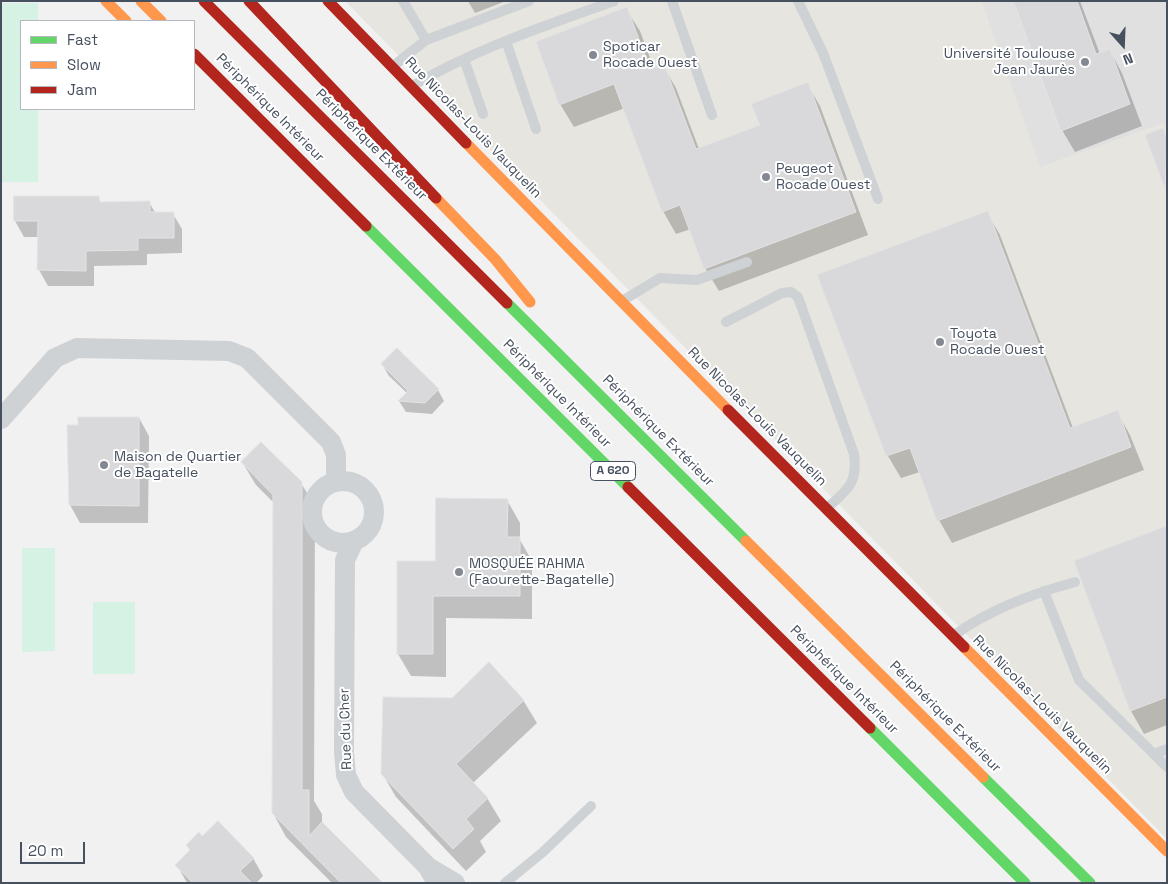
<!DOCTYPE html>
<meta charset="utf-8">
<style>
body{margin:0}
#map{position:relative;width:1168px;height:884px;overflow:hidden;background:#f2f1f1;font-family:"Space Grotesk",sans-serif}
canvas{display:block}
.frame{position:absolute;inset:0;border:2px solid #47505f;pointer-events:none}
.legend{position:absolute;left:20px;top:20px;width:175px;height:90px;box-sizing:border-box;background:#fff;border:1px solid #b5b9bf;margin:0;padding:6px 9px;list-style:none;font-size:15px;color:#47505f}
.legend li{display:flex;align-items:center;gap:10px;height:25px}
.legend b{width:25px;border:1px solid #b5b9bf}
.north{position:absolute;left:1098px;top:20px;width:50px;height:50px;-webkit-text-stroke:4px #fff;paint-order:stroke;rotate:160deg;font-size:14px;font-weight:700;line-height:20px;text-align:center;color:#47505f}
.north::after{content:'';display:block;margin:auto;width:18px;height:22px;background:#47505f;clip-path:polygon(50% 0,100% 100%,50% 72%,0 100%)}
.scale{position:absolute;left:20px;top:842px;width:65px;height:22px;box-sizing:border-box;border:2px solid #47505f;border-top:0;padding-left:6px;font-size:15px;line-height:18px;white-space:nowrap;color:#47505f;-webkit-text-stroke:4px #fff;paint-order:stroke}
</style>
<div id="map">
<canvas width="1168" height="884"></canvas>
<div class="frame"></div>
<ul class="legend">
<li><b style="height:6px;background:#63d668"></b>Fast</li>
<li><b style="height:6px;background:#ff974d"></b>Slow</li>
<li><b style="height:6px;background:#b3261e"></b>Jam</li>
</ul>
<div class="north">N</div>
<div class="scale">20 m</div>
</div>
<script>
const g = document.querySelector('canvas').getContext('2d');
g.lineJoin = 'round';
function fillPath(path, color) { g.fillStyle = color; g.fill(path, 'evenodd'); }
function strokePath(path, color, width, dash) { g.strokeStyle = color; g.lineWidth = width; g.lineCap = dash ? 'butt' : 'round'; g.setLineDash(dash || []); g.stroke(path); }
function write(font, color, halo, rows, align = 'center') {
  g.font = font + ' "Space Grotesk",sans-serif'; g.lineWidth = 4; g.setLineDash([]); g.textBaseline = 'middle'; g.strokeStyle = halo; g.fillStyle = color; for (const [text, x, y, turn = 0] of rows) {
    g.save(); g.translate(x, y); g.rotate((+turn || 0) * Math.PI / 180); g.textAlign = isNaN(turn) ? turn : align; if (halo) g.strokeText(text, 0, 0); g.fillText(text, 0, 0); g.restore();
  }
}
fillPath(new Path2D(`
 M 345,1 L 981,1 L 1040,166 L 1164,122 L 1167,131 L 1167,839 Z`), '#e6e5df');
fillPath(new Path2D(`
 M 981,1 L 1167,1 L 1167,131 L 1163,123 L 1040,167 Z`), '#e0e0e1');
fillPath(new Path2D(`
 M 1,3 L 38,3 L 38,21 L 21,21 L 21,109 L 38,109 L 38,182 L 1,182 Z
 M 22,548 L 55,548 L 55,651 L 22,652 Z
 M 93,602 L 135,602 L 135,674 L 93,674 Z`), '#d5f2e4');
fillPath(new Path2D(`
 M 468,1 L 506,1 L 475,13 Z
 M 1014,1 L 1080,1 L 1100,54 L 1110,51 L 1122,73 L 1142,126 L 1075,152 L 1062,130 Z
 M 626,9 L 640,31 L 654,69 L 663,66 L 676,88 L 699,149 L 761,126 L 807,84 L 820,106 L 868,235 L 719,291 L 705,268 L 691,229 L 676,234 L 663,211 L 625,108 L 574,127 L 560,104 Z
 M 1163,130 L 1167,137 L 1167,184 L 1161,174 Z
 M 15,197 L 98,197 L 101,203 L 149,202 L 156,214 L 173,214 L 182,229 L 182,253 L 147,254 L 147,265 L 94,266 L 94,286 L 48,286 L 39,270 L 39,237 L 24,237 L 15,221 Z
 M 987,213 L 1000,235 L 1073,428 L 1117,412 L 1130,435 L 1144,470 L 952,543 L 939,520 L 920,472 L 901,478 L 888,456 L 819,275 Z
 M 382,364 L 438,390 L 444,401 L 432,414 L 406,412 L 399,401 L 407,393 L 389,376 Z
 M 139,418 L 149,436 L 148,523 L 80,523 L 70,505 L 69,426 Z
 M 242,462 L 301,483 L 315,506 L 314,801 L 322,814 L 322,823 L 380,883 L 332,883 L 286,837 L 273,813 L 275,504 L 256,485 Z
 M 507,500 L 520,523 L 520,540 L 532,561 L 532,619 L 446,618 L 446,677 L 411,676 L 398,654 L 436,562 Z
 M 1167,528 L 1167,725 L 1144,734 L 1131,711 L 1075,562 Z
 M 523,700 L 537,723 L 473,783 L 487,798 L 501,821 L 480,841 L 486,852 L 466,871 L 396,797 L 382,773 Z
 M 202,837 L 253,858 L 263,876 L 256,883 L 187,883 L 177,865 L 191,851 L 187,846 Z`), '#0003');
const building = new Path2D(`
 M 1014,1 L 1077,1 L 1096,54 L 1110,49 L 1130,104 L 1061,131 Z
 M 627,7 L 650,69 L 664,64 L 696,149 L 760,125 L 751,104 L 808,82 L 856,212 L 704,269 L 680,205 L 662,212 L 614,84 L 559,105 L 536,42 Z
 M 1163,128 L 1167,138 L 1165,189 L 1145,135 Z
 M 14,196 L 99,196 L 99,202 L 150,201 L 150,212 L 174,212 L 174,238 L 138,238 L 138,250 L 86,251 L 86,271 L 37,270 L 38,221 L 14,221 Z
 M 988,211 L 1070,428 L 1118,410 L 1131,447 L 937,521 L 910,448 L 886,456 L 817,275 Z
 M 397,348 L 439,389 L 425,403 L 398,401 L 408,391 L 381,364 Z
 M 78,417 L 139,417 L 139,506 L 69,505 L 67,425 L 78,425 Z
 M 261,442 L 302,482 L 302,790 L 309,790 L 309,836 L 322,822 L 383,883 L 341,883 L 272,813 L 273,495 L 241,462 Z
 M 436,498 L 508,499 L 507,537 L 520,537 L 520,596 L 433,596 L 433,654 L 397,654 L 397,561 L 435,561 Z
 M 1167,526 L 1167,697 L 1130,711 L 1074,561 Z
 M 489,662 L 524,700 L 456,764 L 488,798 L 466,819 L 474,829 L 453,849 L 381,774 L 383,697 L 452,698 Z
 M 218,821 L 254,858 L 240,871 L 252,883 L 193,883 L 175,865 L 190,850 L 186,845 L 199,832 L 202,836 Z`);
fillPath(building, '#d9d9db');
strokePath(building, '#e3e3e4', 1);
strokePath(new Path2D(`
 M 403,1 L 426,40
 M 672,1 L 712,115
 M 798,1 L 823,53 L 878,199
 M 506,41 L 536,129
 M 464,59 L 483,114
 M 392,67 L 426,40 L 529,1
 M 412,86 C 475,49 545,26 614,1
 M 622,301 L 660,278 L 697,280 L 747,262
 M 726,322 L 782,293 L 791,292 L 798,297 L 854,454 C 858,484 847,490 827,508
 M 1044,591 L 1079,680 L 1167,767
 M 953,636 C 990,609 1032,594 1075,582
 M 1154,754 L 1167,749
 M 505,883 L 543,852 L 591,806`), '#cfd2d5', 10);
strokePath(new Path2D(`
 M 1,419 L 55,358 L 77,348 L 229,351 L 247,358 L 331,442 L 336,455 L 336,482
 M312 512a31 31 0 1 1 62 0a31 31 0 1 1-62 0Z
 M 354,541 L 345,560 L 344,752 L 346,775 L 354,792 L 428,867
 M 437,883 L 428,867 L 455,883`), '#cfd2d5', 20);
strokePath(new Path2D(`
 M 366,226 L 628,487
 M 507,303 L 746,541
 M 870,728 L 1025,883
 M 983,777 L 1090,883`), '#63d668', 11);
strokePath(new Path2D(`
 M 106,1 L 126,21
 M 141,1 L 161,21
 M 466,143 L 728,410
 M 436,198 L 495,259 L 530,302
 M 746,541 L 983,777
 M 964,647 L 1167,851`), '#ff974d', 11);
strokePath(new Path2D(`
 M 204,1 L 507,303
 M 249,1 L 436,198
 M 328,1 L 466,143
 M 194,54 L 366,226
 M 728,410 L 964,647
 M 628,487 L 870,728`), '#b3261e', 11);
for (const [x, y, r, color] of [
 [593,55,5,"#838892"],
 [1085,62,5,"#838892"],
 [766,177,5,"#838892"],
 [940,342,5,"#838892"],
 [104,465,5,"#838892"],
 [459,572,5,"#838892"]
]) { const dot = new Path2D(); dot.arc(x, y, r, 0, 2 * Math.PI); g.fillStyle = color; g.fill(dot); strokePath(dot, '#fff', 2); }
for (const [x, y, w] of [
 [613,471,45]
]) { const box = new Path2D(); box.roundRect(x - w / 2, y - 9.5, w, 19, 4); g.fillStyle = '#fff'; g.fill(box); strokePath(box, '#47505f', 1); }
write('bold 12px', '#47505f', null, [
 ["A 620",613,471]
]);
write('14px', '#47505f', '#fff', [
 ["Spoticar",603,47],
 ["Rocade Ouest",603,63],
 ["Université Toulouse",1075,54,"right"],
 ["Jean Jaurès",1075,70,"right"],
 ["Peugeot",776,169],
 ["Rocade Ouest",776,185],
 ["Toyota",950,334],
 ["Rocade Ouest",950,350],
 ["Maison de Quartier",114,457],
 ["de Bagatelle",114,473],
 ["MOSQUÉE RAHMA",469,564],
 ["(Faourette-Bagatelle)",469,580]
], 'left');
write('14px', '#47505f', '#fff', [
 ["Périphérique Intérieur",270,108,45],
 ["Rue Nicolas-Louis Vauquelin",473,128,46],
 ["Périphérique Extérieur",371,145,45],
 ["Périphérique Intérieur",557,394,45],
 ["Rue Nicolas-Louis Vauquelin",757,417,45],
 ["Périphérique Extérieur",658,431,45],
 ["Périphérique Intérieur",844,680,45],
 ["Rue Nicolas-Louis Vauquelin",1042,705,45],
 ["Périphérique Extérieur",945,717,45],
 ["Rue du Cher",346,729,-92]
]);
</script>
